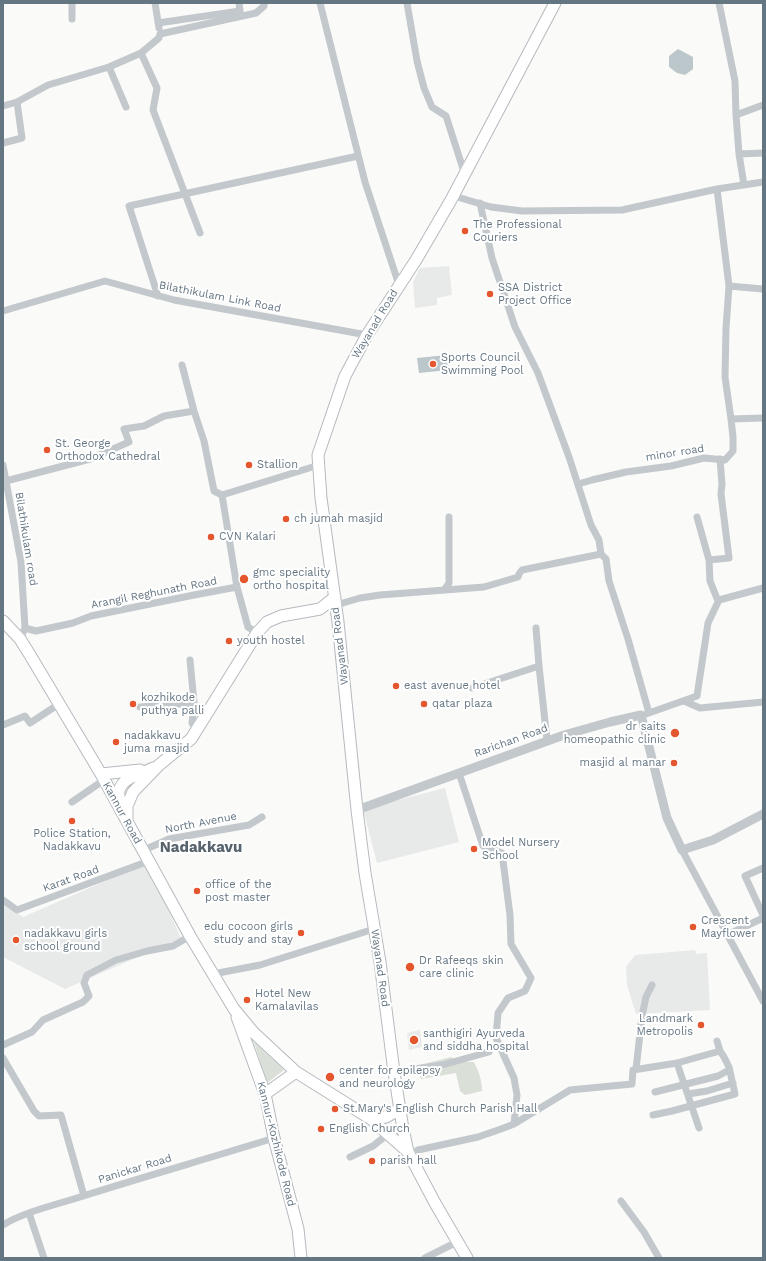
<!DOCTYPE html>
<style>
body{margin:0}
#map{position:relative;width:766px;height:1261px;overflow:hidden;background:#fafaf8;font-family:"Work Sans",sans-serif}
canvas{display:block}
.frame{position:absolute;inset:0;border:4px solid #657683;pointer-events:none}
</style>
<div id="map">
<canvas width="766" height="1261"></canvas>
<div class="frame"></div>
</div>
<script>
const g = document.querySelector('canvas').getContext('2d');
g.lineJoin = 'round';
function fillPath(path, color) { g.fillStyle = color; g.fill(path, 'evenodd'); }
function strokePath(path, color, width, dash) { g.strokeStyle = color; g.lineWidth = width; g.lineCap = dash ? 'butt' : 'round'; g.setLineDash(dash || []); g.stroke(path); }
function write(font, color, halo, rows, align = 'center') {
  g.font = font + ' "Work Sans",sans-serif'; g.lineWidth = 4; g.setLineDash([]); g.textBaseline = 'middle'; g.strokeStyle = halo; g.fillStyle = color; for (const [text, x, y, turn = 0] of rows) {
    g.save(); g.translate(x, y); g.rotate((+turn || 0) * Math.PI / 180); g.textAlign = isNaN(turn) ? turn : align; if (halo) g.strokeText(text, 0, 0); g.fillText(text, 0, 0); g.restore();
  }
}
fillPath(new Path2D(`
 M 449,266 L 452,295 L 437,298 L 437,305 L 415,308 L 413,282 L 420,268 Z
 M 445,788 L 459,842 L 377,863 L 363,809 Z
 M 147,863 L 181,938 L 65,989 L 3,957 L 3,904 L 23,917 Z
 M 695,950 L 696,954 L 707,953 L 710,1010 L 636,1014 L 627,985 L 626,967 L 635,955 Z
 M 420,1030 L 422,1047 L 409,1050 L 407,1033 Z`), '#e8e9e9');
fillPath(new Path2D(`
 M 254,1042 L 284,1070 L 267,1083 Z
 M 451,1057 L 459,1062 L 474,1062 C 479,1072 482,1080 482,1091 L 465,1095 L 460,1091 L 456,1073 L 421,1079 L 416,1066 Z`), '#dadfd7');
fillPath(new Path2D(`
 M 678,49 L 693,57 L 693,69 L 685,75 L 677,73 L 669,67 L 669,56 Z
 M 447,355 L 449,370 L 419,373 L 417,358 Z`), '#bbc7cb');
const primary = new Path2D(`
 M 3,621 L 20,639 L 30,655 L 101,774 L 190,936 L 234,1009 L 253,1032 L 296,1072 L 371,1119 L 408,1152
 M 101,774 L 140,770
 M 121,805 C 120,800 118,795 119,791 C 122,777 142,774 153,768
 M 127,820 L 127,806 L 133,792 L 159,765 L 191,739 L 257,633 L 267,622 L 281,616 L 320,609 L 335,597
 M 237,1017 L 265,1094 L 274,1138 L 298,1229 L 301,1258
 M 265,1094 L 296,1072
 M 371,1119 L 386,1117 L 400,1109
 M 467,1258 L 435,1203 L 408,1152 L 403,1129 L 394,1072 L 380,962 L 365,873 L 357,810 L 338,622 L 321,498 L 318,455 L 345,376 L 367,335 L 416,260 L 451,200 L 555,3`);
strokePath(primary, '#b5babe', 13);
strokePath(new Path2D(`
 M 155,3 L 159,28
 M 320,3 L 365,182 L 399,285
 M 407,3 L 417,61 L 424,88 L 432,107 L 446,116 L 465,175
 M 719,3 L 735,81 L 736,115 L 739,154 L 744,185
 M 72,19 L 72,3
 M 158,23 L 240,11 L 239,3
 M 141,53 L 157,88 L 153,110 L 200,233
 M 109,67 L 141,53 L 159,38 L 160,34 L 256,13 L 264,6 L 264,3
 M 3,106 L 17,102
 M 736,115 L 763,105
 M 3,143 L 22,138 L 17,102 L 48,85 L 109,67 L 126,107
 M 739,154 L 763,153
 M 717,189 L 729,286 L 763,289
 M 454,196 L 491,207 L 522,211 L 622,210 L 717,189 L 763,182
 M 480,203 L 492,258 L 515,327 L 538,373 L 569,457 L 591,525 L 599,540 L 601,554 L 606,559 L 609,581 L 628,639 L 649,713
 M 729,286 L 726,328 L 725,377 L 731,419
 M 158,296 L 129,206 L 358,156
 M 3,311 L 105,281 L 174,300 L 367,335
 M 182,365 L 194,411
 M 3,465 L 21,562 L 25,628 L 20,639
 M 6,481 L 90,459 L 129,442 L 124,429 L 144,426 L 164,416 L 194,411 L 204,441 L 214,491 L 222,495
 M 578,484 L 592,480 L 626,472 L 671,466 L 704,458 L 725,460 L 733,451 L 733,437 L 731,419 L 763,418
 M 697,517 L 709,560
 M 237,587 L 222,495 L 319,465
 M 445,589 L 449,583 L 449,517
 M 718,601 L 710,581 L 709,560 L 729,558 L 721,494 L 722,484 L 720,459
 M 336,605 L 360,598 L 380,595 L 484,587 L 518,577 L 519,574 L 522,570 L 601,554
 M 25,628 L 36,631 L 73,623 L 91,616 L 194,595 L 237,587 L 248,627 L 257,633
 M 536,628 L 539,666 L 547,740
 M 190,660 L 194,703 L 192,723 L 194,726 L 197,728
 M 472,688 L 539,666
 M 684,701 L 700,708 L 763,702
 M 140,707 L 194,703
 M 646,714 L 697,696 L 708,623 L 719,600 L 763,588
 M 3,725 L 25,716 L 30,723 L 59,704
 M 459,773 L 483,846 L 502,853 L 510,915 L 511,944 L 531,978 L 525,991 L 508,998 L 498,1013 L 496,1038 L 514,1078 L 517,1095 L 514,1124
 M 72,802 L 104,780
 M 144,850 L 169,839 L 249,825 L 262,817
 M 682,850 L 763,1001
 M 763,868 L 745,876 L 763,915
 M 3,900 L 17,910 L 149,861
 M 727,935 L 763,918
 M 213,974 L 260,965 L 374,929
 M 3,1045 L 32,1032 L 43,1020 L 83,1002 L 89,996 L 84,983 L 87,975 L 116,960 L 147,951 L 173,946 L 190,936
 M 3,1058 L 34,1111 L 39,1116 L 61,1115 L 84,1196
 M 677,1063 L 699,1128
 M 636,1069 L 642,1016 L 646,997 L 652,985
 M 394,1072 L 442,1065 L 489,1052
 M 655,1092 L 718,1076 L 729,1070
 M 688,1094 L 707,1091 L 733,1083
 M 653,1115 L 672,1111 L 735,1094 L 729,1067 L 724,1057 L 720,1051 L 717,1041
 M 410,1155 L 418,1150 L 478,1137 L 501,1129 L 514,1124 L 570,1090 L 632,1084 L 633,1070 L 677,1063 L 720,1051
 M 350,1157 L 373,1146 L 388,1134
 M 621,1201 L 644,1232 L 659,1258
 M 29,1213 L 44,1258
 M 3,1225 C 23,1212 59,1204 83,1196 C 146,1176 210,1158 274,1138
 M 425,1258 L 457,1242`), '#c3c8cc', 7);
strokePath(new Path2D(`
 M 357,810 L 564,735 L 610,722 L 641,715 L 667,818 L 682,850 L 713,840 L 763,814`), '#c3c8cc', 9);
strokePath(primary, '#fff', 11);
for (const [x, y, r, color] of [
 [465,231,4,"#e4572e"],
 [490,294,4,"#e4572e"],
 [433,364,4,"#e4572e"],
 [47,450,4,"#e4572e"],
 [249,465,4,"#e4572e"],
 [286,519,4,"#e4572e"],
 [211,537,4,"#e4572e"],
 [244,579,5,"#e4572e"],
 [229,641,4,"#e4572e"],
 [396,686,4,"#e4572e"],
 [133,704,4,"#e4572e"],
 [424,704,4,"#e4572e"],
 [675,733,5,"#e4572e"],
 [116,742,4,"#e4572e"],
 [674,763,4,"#e4572e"],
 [72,821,4,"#e4572e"],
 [474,849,4,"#e4572e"],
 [197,891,4,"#e4572e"],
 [693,927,4,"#e4572e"],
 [301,933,4,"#e4572e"],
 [16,940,4,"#e4572e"],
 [410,967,5,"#e4572e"],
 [247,1000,4,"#e4572e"],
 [701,1025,4,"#e4572e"],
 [414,1040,5,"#e4572e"],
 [330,1077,5,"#e4572e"],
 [335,1109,4,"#e4572e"],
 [321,1129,4,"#e4572e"],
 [372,1161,4,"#e4572e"]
]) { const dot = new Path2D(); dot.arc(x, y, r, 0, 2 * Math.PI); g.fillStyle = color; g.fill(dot); strokePath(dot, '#fff', 1.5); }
write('11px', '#657683', '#fff', [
 ["The Professional",473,225],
 ["Couriers",473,238],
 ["SSA District",498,288],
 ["Project Office",498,301],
 ["Sports Council",441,358],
 ["Swimming Pool",441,371],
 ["St. George",55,444],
 ["Orthodox Cathedral",55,457],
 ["Stallion",257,465],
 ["ch jumah masjid",294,519],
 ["CVN Kalari",219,537],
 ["gmc speciality",253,573],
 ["ortho hospital",253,586],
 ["youth hostel",237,641],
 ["east avenue hotel",404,686],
 ["kozhikode",141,698],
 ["puthya palli",141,711],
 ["qatar plaza",432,704],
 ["dr saits",666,727,"right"],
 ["homeopathic clinic",666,740,"right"],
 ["nadakkavu",124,736],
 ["juma masjid",124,749],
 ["masjid al manar",666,763,"right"],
 ["Police Station,",72,834,"center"],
 ["Nadakkavu",72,847,"center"],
 ["Model Nursery",482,843],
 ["School",482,856],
 ["office of the",205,885],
 ["post master",205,898],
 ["Crescent",701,921],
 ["Mayflower",701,934],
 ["edu cocoon girls",293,927,"right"],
 ["study and stay",293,940,"right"],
 ["nadakkavu girls",24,934],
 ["school ground",24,947],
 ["Dr Rafeeqs skin",419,961],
 ["care clinic",419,974],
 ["Hotel New",255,994],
 ["Kamalavilas",255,1007],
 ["Landmark",693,1019,"right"],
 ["Metropolis",693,1032,"right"],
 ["santhigiri Ayurveda",423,1034],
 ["and siddha hospital",423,1047],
 ["center for epilepsy",339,1071],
 ["and neurology",339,1084],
 ["St.Mary's English Church Parish Hall",343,1109],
 ["English Church",329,1129],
 ["parish hall",380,1161]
], 'left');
write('11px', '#657683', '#fff', [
 ["Bilathikulam Link Road",220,297,11],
 ["Wayanad Road",375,324,-59],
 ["minor road",675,453,-9],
 ["Bilathikulam road",26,539,81],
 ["Arangil Reghunath Road",154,593,-11],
 ["Wayanad Road",340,646,-97],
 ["Rarichan Road",511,741,-20],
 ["Kannur Road",122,813,61],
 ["North Avenue",201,823,-11],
 ["Karat Road",71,879,-20],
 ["Wayanad Road",380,968,82],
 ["Kannur-Kozhikode Road",276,1144,76],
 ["Panickar Road",135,1169,-17]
]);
write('bold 15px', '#57646e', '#fff', [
 ["Nadakkavu",201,848]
]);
</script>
